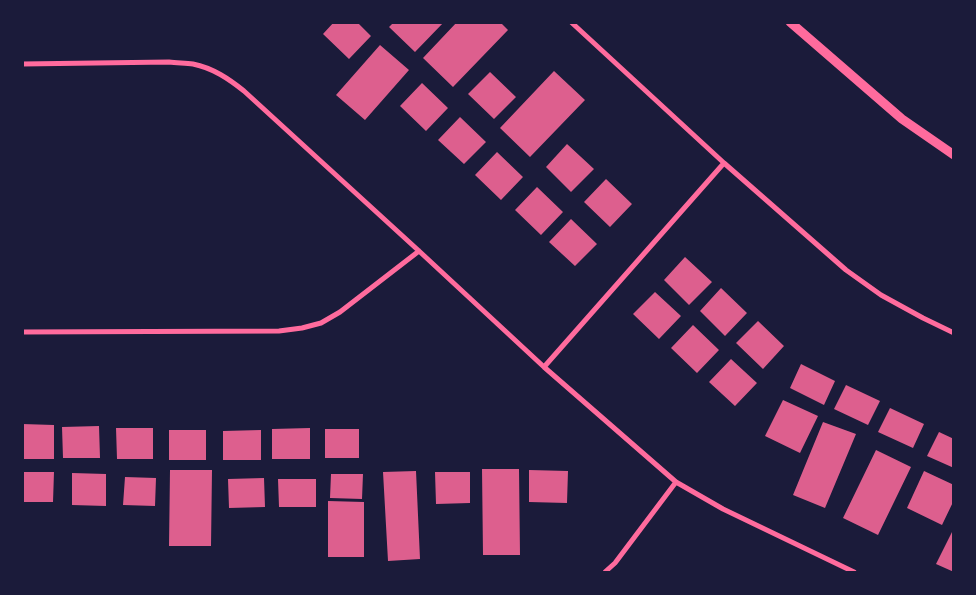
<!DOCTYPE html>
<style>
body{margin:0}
#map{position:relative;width:976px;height:595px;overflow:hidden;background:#1b1b3a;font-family:Montserrat,sans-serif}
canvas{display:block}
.frame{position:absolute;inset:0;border:24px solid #1b1b3a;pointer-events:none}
</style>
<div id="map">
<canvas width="976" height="595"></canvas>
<div class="frame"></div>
</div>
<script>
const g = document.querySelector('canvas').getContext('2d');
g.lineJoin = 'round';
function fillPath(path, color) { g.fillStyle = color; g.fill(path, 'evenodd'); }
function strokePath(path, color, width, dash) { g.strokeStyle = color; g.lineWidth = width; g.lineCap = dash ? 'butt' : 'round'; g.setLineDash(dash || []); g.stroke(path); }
fillPath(new Path2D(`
 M 334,22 L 357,22 L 371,36 L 349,59 L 323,34 Z
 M 394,22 L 444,22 L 415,52 L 389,27 Z
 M 457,22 L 500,22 L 508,30 L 453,87 L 423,58 Z
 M 380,45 L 409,70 L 365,120 L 336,95 Z
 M 554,71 L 585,100 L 530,157 L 500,128 Z
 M 490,72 L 516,97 L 494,119 L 468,94 Z
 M 422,83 L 448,108 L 426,131 L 400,106 Z
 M 460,117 L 486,142 L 464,164 L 438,140 Z
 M 567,144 L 594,169 L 571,192 L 546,167 Z
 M 497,152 L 523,177 L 501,200 L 475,175 Z
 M 606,179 L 632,204 L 610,227 L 584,202 Z
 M 537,187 L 563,212 L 541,235 L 515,210 Z
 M 571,219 L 597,244 L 575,266 L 549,242 Z
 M 685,257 L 712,282 L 689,305 L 664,280 Z
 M 721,288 L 747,313 L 725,336 L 700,311 Z
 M 655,292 L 681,316 L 659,339 L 633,314 Z
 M 758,321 L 784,346 L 763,369 L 736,343 Z
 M 693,325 L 719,350 L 697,373 L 671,348 Z
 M 731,359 L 757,383 L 735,406 L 709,382 Z
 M 801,364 L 835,381 L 824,405 L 790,388 Z
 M 846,385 L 880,401 L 868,425 L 834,409 Z
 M 783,400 L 818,416 L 800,453 L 765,436 Z
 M 890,408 L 924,424 L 913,448 L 878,432 Z
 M 823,422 L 856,434 L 825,508 L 793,495 Z
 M 22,424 L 54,425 L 54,459 L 22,459 Z
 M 99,426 L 100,458 L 63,458 L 62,427 Z
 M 116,428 L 153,428 L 153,459 L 117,459 Z
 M 310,428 L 310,459 L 272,459 L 272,429 Z
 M 325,429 L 359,429 L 359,458 L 325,458 Z
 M 169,430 L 206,430 L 206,460 L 169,460 Z
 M 261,430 L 261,460 L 223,460 L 223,431 Z
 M 939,432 L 954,439 L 954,468 L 927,456 Z
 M 876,450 L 911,467 L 878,535 L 843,518 Z
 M 482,469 L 519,469 L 520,555 L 483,555 Z
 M 170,470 L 212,470 L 211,546 L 169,546 Z
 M 529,470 L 568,471 L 567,503 L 529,502 Z
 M 416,471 L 420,559 L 388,561 L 383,472 Z
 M 924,471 L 954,485 L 954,500 L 942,525 L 907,508 Z
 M 22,472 L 54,472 L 53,502 L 22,502 Z
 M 435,472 L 470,472 L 470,503 L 436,504 Z
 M 72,473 L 106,474 L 106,506 L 72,505 Z
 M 331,474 L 363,474 L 362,499 L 330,498 Z
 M 125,477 L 156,478 L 155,506 L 123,505 Z
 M 264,478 L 265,507 L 229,508 L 228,479 Z
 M 278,479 L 316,479 L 316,507 L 279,507 Z
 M 328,501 L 364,502 L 364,557 L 328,557 Z
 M 954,528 L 954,572 L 936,564 Z`), '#dd5f8e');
strokePath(new Path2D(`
 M 571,22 L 724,163 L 846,270 L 881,295 L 923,318 L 954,333
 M 22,64 L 169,62 C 177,63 185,63 193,64 C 213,68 229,79 244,91 L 419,251 L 544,367 L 676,482 L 723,509 L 854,572
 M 22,332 L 279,331 L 302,328 L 321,323 L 340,312 L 419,251
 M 544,367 L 724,163
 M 605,572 L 615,563 L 676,482`), '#ff6b9d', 5);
strokePath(new Path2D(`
 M 790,22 L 902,119 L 954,155`), '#ff6b9d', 9);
</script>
